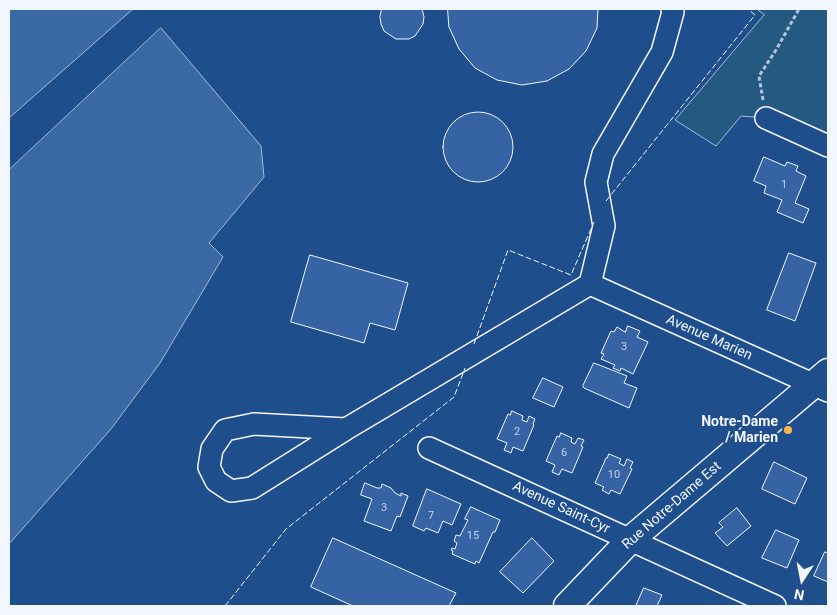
<!DOCTYPE html>
<style>
body{margin:0}
#map{position:relative;width:837px;height:615px;overflow:hidden;background:#1f4e8c;font-family:Roboto,sans-serif}
canvas{display:block}
.frame{position:absolute;inset:0;border:10px solid #f2f6ff;pointer-events:none}
.north{position:absolute;left:777px;top:555px;width:50px;height:50px;-webkit-text-stroke:4px #1f4e8c;paint-order:stroke;rotate:191deg;font-size:14px;font-weight:700;line-height:20px;text-align:center;color:#f2f6ff}
.north::after{content:'';display:block;margin:auto;width:18px;height:22px;background:#f2f6ff;clip-path:polygon(50% 0,100% 100%,50% 72%,0 100%)}
</style>
<div id="map">
<canvas width="837" height="615"></canvas>
<div class="frame"></div>
<div class="north">N</div>
</div>
<script>
const g = document.querySelector('canvas').getContext('2d');
g.lineJoin = 'round';
function fillPath(path, color) { g.fillStyle = color; g.fill(path, 'evenodd'); }
function strokePath(path, color, width, dash) { g.strokeStyle = color; g.lineWidth = width; g.lineCap = dash ? 'butt' : 'round'; g.setLineDash(dash || []); g.stroke(path); }
function write(font, color, halo, rows, align = 'center') {
  g.font = font + ' Roboto,sans-serif'; g.lineWidth = 4; g.setLineDash([]); g.textBaseline = 'middle'; g.strokeStyle = halo; g.fillStyle = color; for (const [text, x, y, turn = 0] of rows) {
    g.save(); g.translate(x, y); g.rotate((+turn || 0) * Math.PI / 180); g.textAlign = isNaN(turn) ? turn : align; if (halo) g.strokeText(text, 0, 0); g.fillText(text, 0, 0); g.restore();
  }
}
const green = new Path2D(`
 M 757,9 L 828,9 L 828,146 L 766,118 L 741,116 L 716,146 L 675,120 L 764,15 Z`);
fillPath(green, '#245a82');
strokePath(green, '#a8bbd7', 1);
const water = new Path2D(`
 M 9,9 L 133,9 L 9,118 Z
 M 161,28 L 261,146 L 264,177 L 209,243 L 223,257 L 160,363 L 111,429 L 9,544 L 9,170 Z`);
fillPath(water, '#3b69a3');
strokePath(water, '#a8bbd7', 1);
const building = new Path2D(`
 M 382,9 L 422,9 L 424,17 L 423,24 L 415,36 L 409,39 L 396,39 L 384,31 L 381,24 L 380,17 Z
 M 448,9 L 598,9 L 597,28 L 586,51 L 569,69 L 547,81 L 522,85 L 497,80 L 475,68 L 459,49 L 449,27 Z
 M443 147a35 35 0 1 1 70 0a35 35 0 1 1-70 0Z
 M 764,157 L 785,166 L 787,162 L 798,166 L 796,171 L 806,176 L 795,203 L 809,209 L 803,223 L 777,212 L 782,200 L 764,193 L 766,186 L 754,181 Z
 M 789,253 L 816,263 L 795,321 L 767,310 Z
 M 310,255 L 408,283 L 395,330 L 370,323 L 364,343 L 291,322 Z
 M 628,326 L 640,331 L 637,337 L 648,342 L 633,374 L 621,368 L 620,371 L 613,368 L 615,365 L 601,359 L 604,354 L 601,353 L 611,331 L 614,332 L 617,327 L 625,332 Z
 M 594,363 L 627,376 L 624,383 L 637,388 L 629,408 L 584,388 L 583,386 Z
 M 543,378 L 563,387 L 554,407 L 533,398 Z
 M 512,411 L 523,416 L 522,420 L 527,422 L 529,416 L 535,419 L 533,424 L 534,425 L 523,451 L 513,447 L 511,453 L 504,450 L 507,443 L 497,439 L 508,414 L 510,415 Z
 M 561,433 L 572,438 L 571,442 L 575,444 L 578,438 L 584,440 L 581,446 L 583,447 L 572,473 L 562,469 L 559,475 L 552,472 L 555,465 L 546,461 L 557,436 L 559,437 Z
 M 609,454 L 621,459 L 619,463 L 624,466 L 627,459 L 633,462 L 630,468 L 632,469 L 620,494 L 611,490 L 609,494 L 602,490 L 604,487 L 595,483 L 606,458 L 607,458 Z
 M 774,462 L 807,478 L 795,504 L 762,489 Z
 M 365,483 L 377,488 L 381,488 L 382,484 L 391,488 L 395,493 L 401,496 L 401,493 L 408,496 L 400,517 L 397,516 L 391,531 L 364,521 L 372,499 L 361,495 Z
 M 427,489 L 461,504 L 452,525 L 443,521 L 438,533 L 426,528 L 424,531 L 413,526 Z
 M 471,507 L 500,520 L 495,532 L 493,532 L 479,563 L 476,561 L 475,564 L 452,554 L 453,551 L 451,550 L 452,548 L 455,549 L 457,543 L 454,541 L 456,535 L 460,536 L 468,520 L 465,519 Z
 M 737,508 L 751,526 L 727,546 L 715,533 L 723,527 L 719,523 Z
 M 776,530 L 799,540 L 787,568 L 762,558 Z
 M 333,538 L 456,593 L 449,606 L 353,606 L 311,587 Z
 M 532,538 L 554,561 L 523,593 L 500,572 Z
 M 825,552 L 828,553 L 828,582 L 814,576 Z
 M 644,588 L 662,595 L 657,606 L 636,606 Z`);
fillPath(building, '#3563a3');
strokePath(building, '#f2f6ff', 1);
const minor = new Path2D(`
 M 766,118 L 828,146
 M 590,284 L 828,391
 M 346,429 L 254,424 L 225,430 L 212,449 L 209,467 L 216,481 L 231,491 L 252,488 L 346,429 L 590,284 L 604,226 L 596,182 L 603,154 L 662,52 L 673,12 L 672,9
 M 429,448 L 775,606`);
const major = new Path2D(`
 M 567,606 L 630,540 L 828,372`);
strokePath(minor, '#f2f6ff', 24);
strokePath(major, '#f2f6ff', 29);
strokePath(new Path2D(`
 M 763,100 L 759,76 L 776,50 L 799,9`), '#b3c4dc', 3, [4, 2.5]);
strokePath(minor, '#1f4e8c', 21);
strokePath(major, '#1f4e8c', 26);
strokePath(new Path2D(`
 M 606,201 L 755,15 L 748,9
 M 474,344 L 508,250 L 571,275 L 594,222
 M 225,606 L 286,529 L 454,397 L 465,368`), '#f2f6ff', 1, [6, 2.5]);
for (const [x, y, r, color] of [
 [788,430,5,"#ffb74d"]
]) { const dot = new Path2D(); dot.arc(x, y, r, 0, 2 * Math.PI); g.fillStyle = color; g.fill(dot); strokePath(dot, '#1f4e8c', 2); }
write('11px', '#c3d1e8', null, [
 ["1",784,185],
 ["3",624,347],
 ["2",517,432],
 ["6",564,453],
 ["10",614,475],
 ["3",384,508],
 ["7",431,516],
 ["15",473,536]
]);
write('14px', '#f2f6ff', '#1f4e8c', [
 ["Avenue Marien",709,338,24],
 ["Rue Notre-Dame Est",672,506,-41],
 ["Avenue Saint-Cyr",561,508,25]
]);
write('bold 14px', '#f2f6ff', '#1f4e8c', [
 ["Notre-Dame",778,422],
 ["/ Marien",778,438]
], 'right');
</script>
